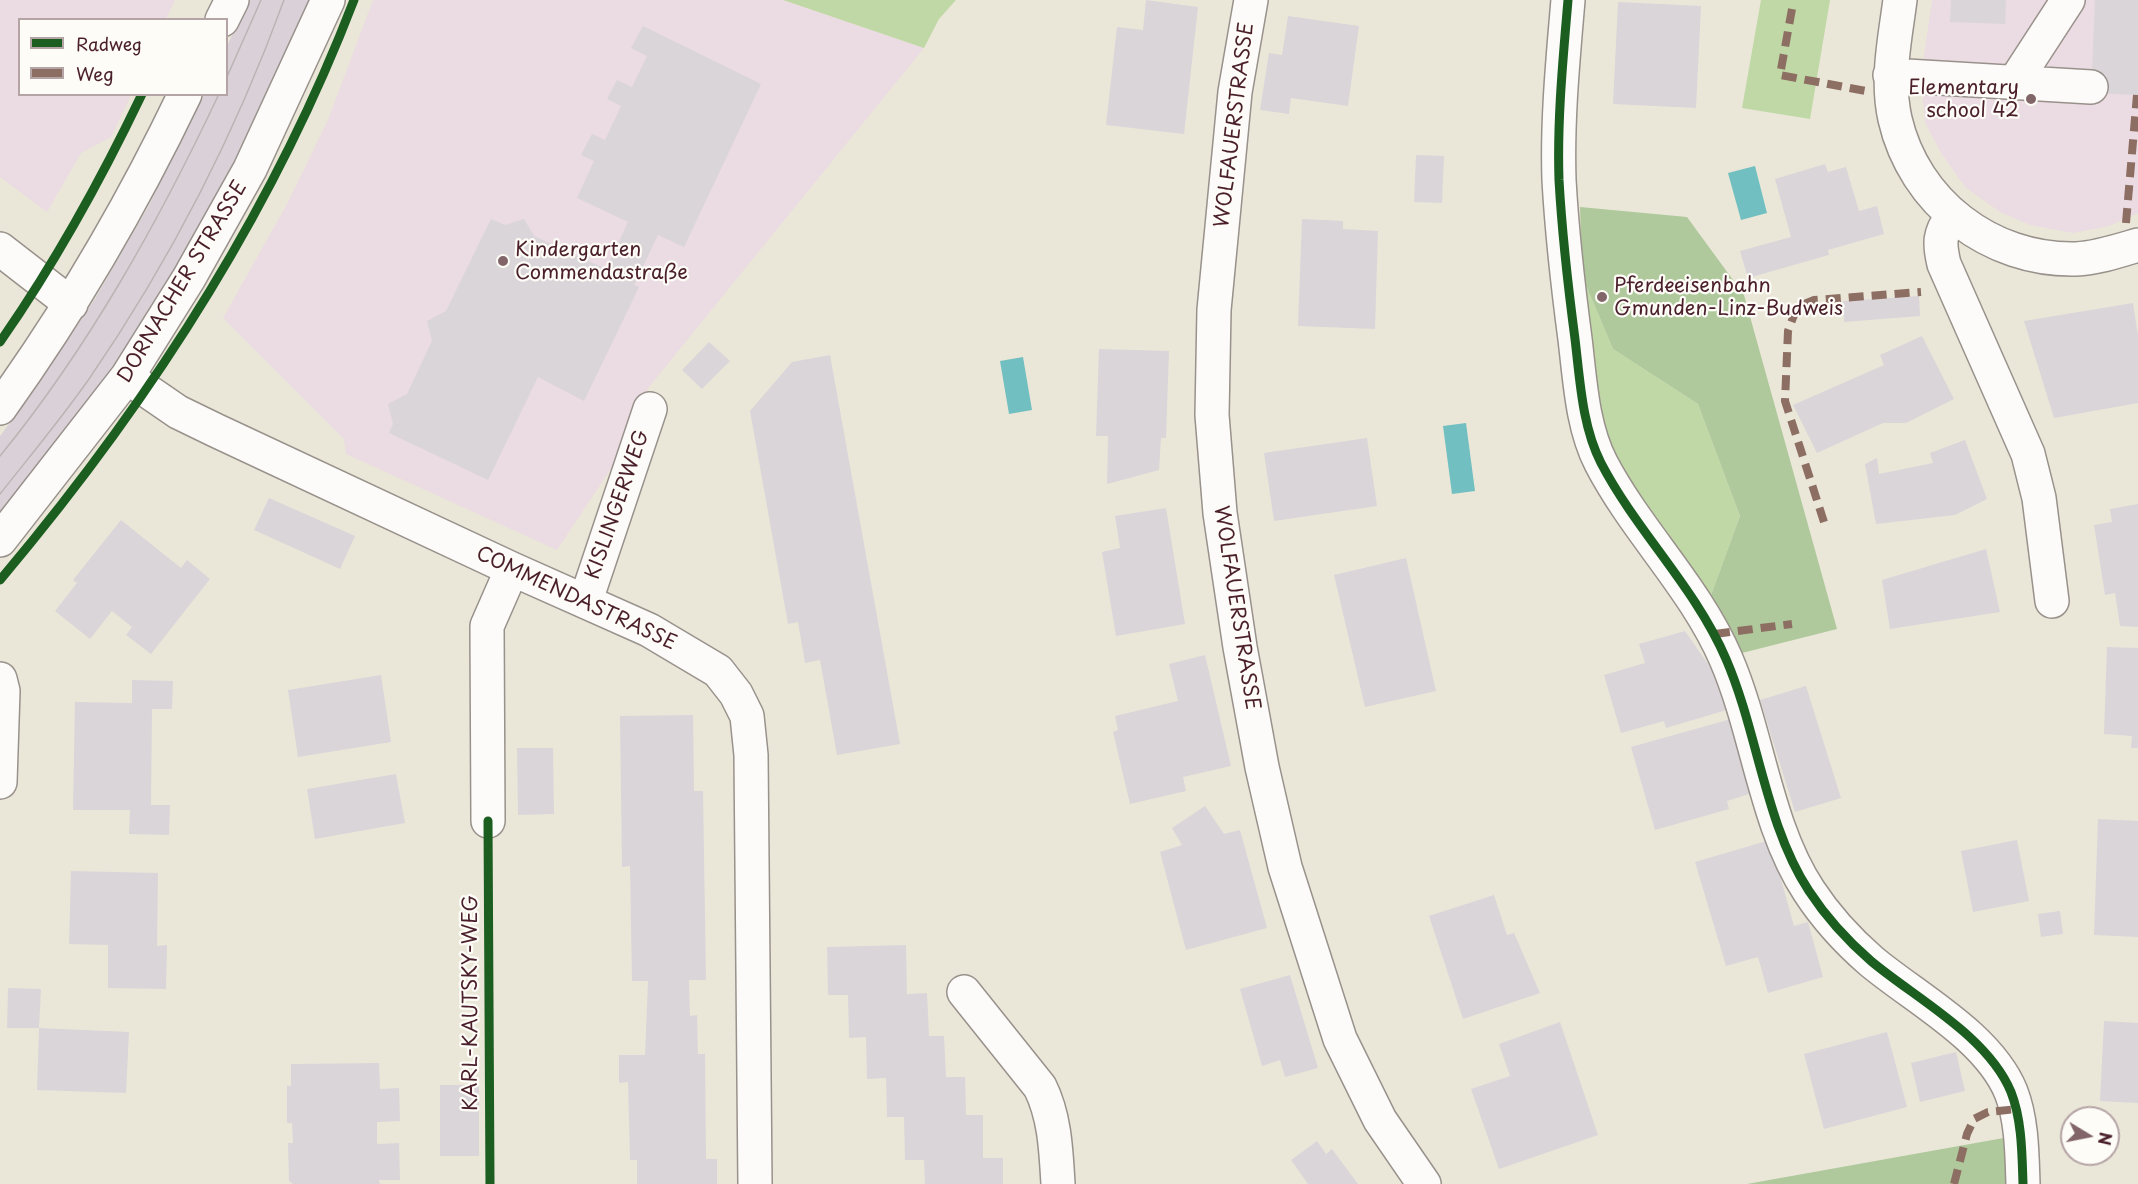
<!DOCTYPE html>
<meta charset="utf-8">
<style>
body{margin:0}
#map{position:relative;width:2138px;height:1184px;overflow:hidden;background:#eae7d9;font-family:"Playpen Sans",sans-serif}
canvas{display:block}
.legend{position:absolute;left:18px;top:18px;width:210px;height:78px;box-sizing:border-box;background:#fdfcf7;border:2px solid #b5a4a5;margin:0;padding:8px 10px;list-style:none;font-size:18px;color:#4a1f2b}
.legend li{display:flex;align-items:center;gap:12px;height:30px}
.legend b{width:30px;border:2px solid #b5a4a5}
.north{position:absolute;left:2060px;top:1106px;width:60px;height:60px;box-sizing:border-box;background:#fdfcf7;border:2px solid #b5a4a5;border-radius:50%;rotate:100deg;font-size:16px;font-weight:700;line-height:24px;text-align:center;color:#4a1f2b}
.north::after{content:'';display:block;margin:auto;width:21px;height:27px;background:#826568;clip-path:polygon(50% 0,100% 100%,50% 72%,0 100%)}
</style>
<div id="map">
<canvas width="2138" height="1184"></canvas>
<ul class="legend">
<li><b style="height:8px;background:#1b5e20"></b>Radweg</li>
<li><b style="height:8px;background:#8d6e63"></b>Weg</li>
</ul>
<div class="north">N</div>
</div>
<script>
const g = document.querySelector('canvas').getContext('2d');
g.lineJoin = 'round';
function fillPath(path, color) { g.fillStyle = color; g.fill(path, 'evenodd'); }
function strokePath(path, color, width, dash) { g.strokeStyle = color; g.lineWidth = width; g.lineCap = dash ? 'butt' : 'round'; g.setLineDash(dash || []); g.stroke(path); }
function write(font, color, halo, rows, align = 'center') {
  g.font = font + ' "Playpen Sans",sans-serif'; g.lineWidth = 4.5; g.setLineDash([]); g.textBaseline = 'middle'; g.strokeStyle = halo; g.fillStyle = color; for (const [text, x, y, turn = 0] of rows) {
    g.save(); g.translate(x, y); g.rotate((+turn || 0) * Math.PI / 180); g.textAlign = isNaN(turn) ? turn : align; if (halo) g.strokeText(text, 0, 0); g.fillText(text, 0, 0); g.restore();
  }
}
fillPath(new Path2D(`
 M 0,0 L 175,0 L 166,19 L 20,20 L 20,94 L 131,95 L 111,137 L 81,153 L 47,212 L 0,177 Z
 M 373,0 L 783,0 L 924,48 L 649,387 L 620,443 L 616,461 L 557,550 L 346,454 L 344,439 L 223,318 L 287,204 L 328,120 Z
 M 1932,0 L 2138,0 L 2138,213 L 2109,226 L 2073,233 L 2030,225 L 2000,212 L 1965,187 L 1941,153 L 1925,122 L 1921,77 Z`), '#ebdbe2');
fillPath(new Path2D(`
 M 248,0 L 310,0 L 224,187 L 120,363 L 0,519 L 0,436 L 36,388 L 96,297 L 148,207 L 204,95 L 226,94 L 227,46 Z`), '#d9d1d7');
fillPath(new Path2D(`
 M 783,0 L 956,0 L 939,19 L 924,48 Z
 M 1761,0 L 1830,0 L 1810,119 L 1742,108 Z
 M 1582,276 L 1613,349 L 1698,404 L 1740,516 L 1711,595 L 1659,530 L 1618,467 L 1596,396 Z`), '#c0d8a5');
fillPath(new Path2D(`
 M 1580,207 L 1687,217 L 1744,295 L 1837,629 L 1738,654 L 1711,595 L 1740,516 L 1698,404 L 1613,349 L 1582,276 Z
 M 2009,1137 L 2011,1184 L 1747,1184 Z`), '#afc99c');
fillPath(new Path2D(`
 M 1755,166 L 1767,213 L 1741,220 L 1728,173 Z
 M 1023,357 L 1032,410 L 1009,414 L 1000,361 Z
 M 1466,423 L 1475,491 L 1452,494 L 1443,426 Z`), '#71bfc0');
fillPath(new Path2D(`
 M 1146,0 L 1198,7 L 1184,134 L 1106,125 L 1117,27 L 1143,30 Z
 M 1951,0 L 2006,0 L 2005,24 L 1950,22 Z
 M 2095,0 L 2138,0 L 2138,95 L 2091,93 Z
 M 1618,2 L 1701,6 L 1696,108 L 1613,104 Z
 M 1288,16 L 1359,26 L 1348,106 L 1291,98 L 1289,114 L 1260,110 L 1269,53 L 1282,55 Z
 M 643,26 L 761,84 L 684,247 L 658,235 L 634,285 L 639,287 L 584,401 L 538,377 L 488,480 L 389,433 L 393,424 L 388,404 L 407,394 L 432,341 L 427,321 L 446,311 L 491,219 L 505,225 L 524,219 L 534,236 L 606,269 L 628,222 L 577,198 L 594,161 L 581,155 L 592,134 L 605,140 L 621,106 L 607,99 L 617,80 L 632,87 L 647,56 L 631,48 Z
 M 1416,155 L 1444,156 L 1442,203 L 1414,202 Z
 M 1825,164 L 1828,172 L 1846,167 L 1859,211 L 1877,206 L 1884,234 L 1828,250 L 1829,255 L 1748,278 L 1740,251 L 1791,237 L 1775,179 Z
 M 1302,219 L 1343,221 L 1343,229 L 1378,231 L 1375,329 L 1298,326 Z
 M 1919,296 L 1920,316 L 1844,322 L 1843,301 Z
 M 2133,303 L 2138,336 L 2138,403 L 2054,418 L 2024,321 Z
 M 1922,336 L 1954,399 L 1906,423 L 1883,423 L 1817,453 L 1793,405 L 1884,365 L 1880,355 Z
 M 709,342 L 730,361 L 702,389 L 682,370 Z
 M 1099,349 L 1169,351 L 1166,438 L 1161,438 L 1159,470 L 1107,484 L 1108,436 L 1096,436 Z
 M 830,355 L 900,744 L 837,755 L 820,660 L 805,663 L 798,622 L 788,624 L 750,411 L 792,362 Z
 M 1367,438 L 1377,506 L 1274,521 L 1264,453 Z
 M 1965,440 L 1987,499 L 1955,515 L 1876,524 L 1865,464 L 1877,458 L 1879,474 L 1933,463 L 1930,453 Z
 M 269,498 L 355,536 L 340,569 L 254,530 Z
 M 2138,504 L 2138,627 L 2120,626 L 2115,593 L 2105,595 L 2094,525 L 2112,522 L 2110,509 Z
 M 1166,508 L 1185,624 L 1116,636 L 1102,552 L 1120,548 L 1115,516 Z
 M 121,520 L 181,568 L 187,560 L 210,579 L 151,654 L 126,635 L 132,627 L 112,611 L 90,639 L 55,611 L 77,583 L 73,580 Z
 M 1986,549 L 2000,612 L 1890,629 L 1882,580 Z
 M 1406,558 L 1436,691 L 1365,707 L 1334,575 Z
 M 1685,631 L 1724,687 L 1730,709 L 1666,728 L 1664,721 L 1621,733 L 1604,675 L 1645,663 L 1639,644 Z
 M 2107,647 L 2138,648 L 2138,748 L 2131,748 L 2132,736 L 2104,734 Z
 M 1205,655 L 1231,766 L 1183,777 L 1186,791 L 1130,804 L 1113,732 L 1118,730 L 1115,716 L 1178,701 L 1169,664 Z
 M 381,675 L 391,742 L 298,757 L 288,690 Z
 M 132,680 L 173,681 L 172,709 L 152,709 L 151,805 L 170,805 L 169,835 L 129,834 L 130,810 L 73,810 L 75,702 L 132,703 Z
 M 1806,686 L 1841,798 L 1795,812 L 1760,700 Z
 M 693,715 L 694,791 L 703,791 L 706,980 L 689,980 L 690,1016 L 697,1015 L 698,1054 L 705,1054 L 706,1159 L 717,1159 L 717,1184 L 637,1184 L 637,1160 L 630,1160 L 628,1082 L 619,1083 L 619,1055 L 645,1055 L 648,981 L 632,981 L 630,866 L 622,867 L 620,716 Z
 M 1731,719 L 1752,793 L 1727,801 L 1729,809 L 1655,830 L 1631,747 Z
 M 517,748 L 553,748 L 554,814 L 518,815 Z
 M 396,774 L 405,823 L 315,839 L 307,789 Z
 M 1205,806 L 1224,834 L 1240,830 L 1267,928 L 1186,950 L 1160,852 L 1182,845 L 1172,828 Z
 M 2098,819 L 2138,821 L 2138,937 L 2094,935 Z
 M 1770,840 L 1794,926 L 1808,922 L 1823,977 L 1768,993 L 1758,957 L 1726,966 L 1695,862 Z
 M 2017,840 L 2029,901 L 1973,912 L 1961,851 Z
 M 71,871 L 158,873 L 157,946 L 167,945 L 166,989 L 108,988 L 108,945 L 69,944 Z
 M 1494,895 L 1507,935 L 1514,933 L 1540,993 L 1463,1019 L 1429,916 Z
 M 2060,911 L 2063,934 L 2041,937 L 2038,914 Z
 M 906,945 L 907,994 L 927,993 L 929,1036 L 944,1036 L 946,1077 L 965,1077 L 966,1115 L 983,1115 L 983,1158 L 1003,1158 L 1003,1184 L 925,1184 L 924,1160 L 905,1160 L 904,1117 L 887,1117 L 886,1078 L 867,1079 L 866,1037 L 849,1038 L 848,995 L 828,995 L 827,947 Z
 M 1290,975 L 1318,1068 L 1285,1077 L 1280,1060 L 1262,1066 L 1240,989 Z
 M 8,988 L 41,989 L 39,1028 L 7,1028 Z
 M 2104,1021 L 2138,1023 L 2138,1103 L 2100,1101 Z
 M 1560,1022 L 1598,1135 L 1499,1169 L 1471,1089 L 1510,1076 L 1499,1044 Z
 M 39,1028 L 129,1032 L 126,1093 L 37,1090 Z
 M 1887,1032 L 1907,1107 L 1824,1129 L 1804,1054 Z
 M 1956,1052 L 1965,1091 L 1920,1102 L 1911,1063 Z
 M 379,1063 L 380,1089 L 399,1088 L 400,1121 L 377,1122 L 377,1144 L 399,1143 L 400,1180 L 379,1180 L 380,1184 L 293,1184 L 289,1181 L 288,1143 L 293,1143 L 292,1123 L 287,1123 L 287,1086 L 291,1086 L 291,1064 Z
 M 440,1085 L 479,1085 L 479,1156 L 440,1156 Z
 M 1317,1141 L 1326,1154 L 1332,1149 L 1358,1184 L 1308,1184 L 1291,1160 Z`), '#dad5d9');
const minor = new Path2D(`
 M 1251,0 L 1235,92 L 1214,310 L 1212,415 L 1220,513 L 1240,647 L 1262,767 L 1285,867 L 1340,1039 L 1380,1120 L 1424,1184
 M 1568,0 C 1563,59 1557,120 1559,180 C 1562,233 1568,286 1575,339 C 1580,380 1582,426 1601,463 C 1637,532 1695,587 1726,659 C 1758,733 1765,824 1809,891 C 1826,917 1848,941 1871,961 C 1915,998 1988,1036 2011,1092 C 2022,1120 2022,1154 2023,1184
 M 1900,0 C 1895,39 1886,79 1895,119 C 1914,202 1990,261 2076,259 C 2097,258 2118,251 2138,245
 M 222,20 L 232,0
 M 1890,75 L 2091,87
 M 2014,83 L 2068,0
 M 1952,216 C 1939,234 1939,243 1944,264 L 2028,454 L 2039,498 L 2052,601
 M 0,249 L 71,304
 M 127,377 L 178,412 L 215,430 L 512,569 L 649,630 L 718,671 L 736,694 L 747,716 L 751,755 L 755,1184
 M 0,408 C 71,309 132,205 185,94
 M 0,540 L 127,377 L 189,278 L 250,169 L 328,0
 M 586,600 L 650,409
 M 0,679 L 3,691 L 0,782
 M 488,821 L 487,626 L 512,569
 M 964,992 L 1040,1087 C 1055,1117 1056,1151 1058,1184`);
strokePath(minor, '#99918b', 36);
strokePath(minor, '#fcfbf9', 33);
strokePath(new Path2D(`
 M 226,79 L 261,0
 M 0,456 C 89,347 159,221 219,94
 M 0,494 C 30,456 61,419 89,379 C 170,261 235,135 284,0`), '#bab4b4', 1.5);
strokePath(new Path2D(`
 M 1792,9 L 1780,75 L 1866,91
 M 2126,223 L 2137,95
 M 1824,522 L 1785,401 L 1788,331 L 1797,307 L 1814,300 L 1921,292
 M 1715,634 L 1792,624
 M 1954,1184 L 1967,1134 L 1974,1119 L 1988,1112 L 2017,1109`), '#8d6e63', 8, [15, 8]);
strokePath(new Path2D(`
 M 1568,0 C 1563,59 1557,120 1559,180 C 1562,233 1568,286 1575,339 C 1580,380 1582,426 1601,463 C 1637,532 1695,587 1726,659 C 1758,733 1765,824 1809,891 C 1826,917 1848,941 1871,961 C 1915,998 1988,1036 2011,1092 C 2022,1120 2022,1154 2023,1184
 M 0,342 C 55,263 100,182 142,94
 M 0,580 C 147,406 272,214 354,0
 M 488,821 L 490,1184`), '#1b5e20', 9);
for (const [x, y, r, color] of [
 [2031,99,6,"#826568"],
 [503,261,6,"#826568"],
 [1602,297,6,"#826568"]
]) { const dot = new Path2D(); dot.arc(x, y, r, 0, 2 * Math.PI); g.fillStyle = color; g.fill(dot); strokePath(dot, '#fdfcf7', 2); }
write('20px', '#4a1f2b', '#fdfcf7', [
 ["Elementary",2019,88,"right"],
 ["school 42",2019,111,"right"],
 ["Kindergarten",515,250],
 ["Commendastraße",515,273],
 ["Pferdeeisenbahn",1614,286],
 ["Gmunden-Linz-Budweis",1614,309]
], 'left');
write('20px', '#4a1f2b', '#fdfcf7', [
 ["WOLFAUERSTRASSE",1235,125,-83],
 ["DORNACHER STRASSE",183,282,-59],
 ["KISLINGERWEG",618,505,-71],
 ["COMMENDASTRASSE",576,599,25],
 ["WOLFAUERSTRASSE",1236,608,81],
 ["KARL-KAUTSKY-WEG",471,1003,-90]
]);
</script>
